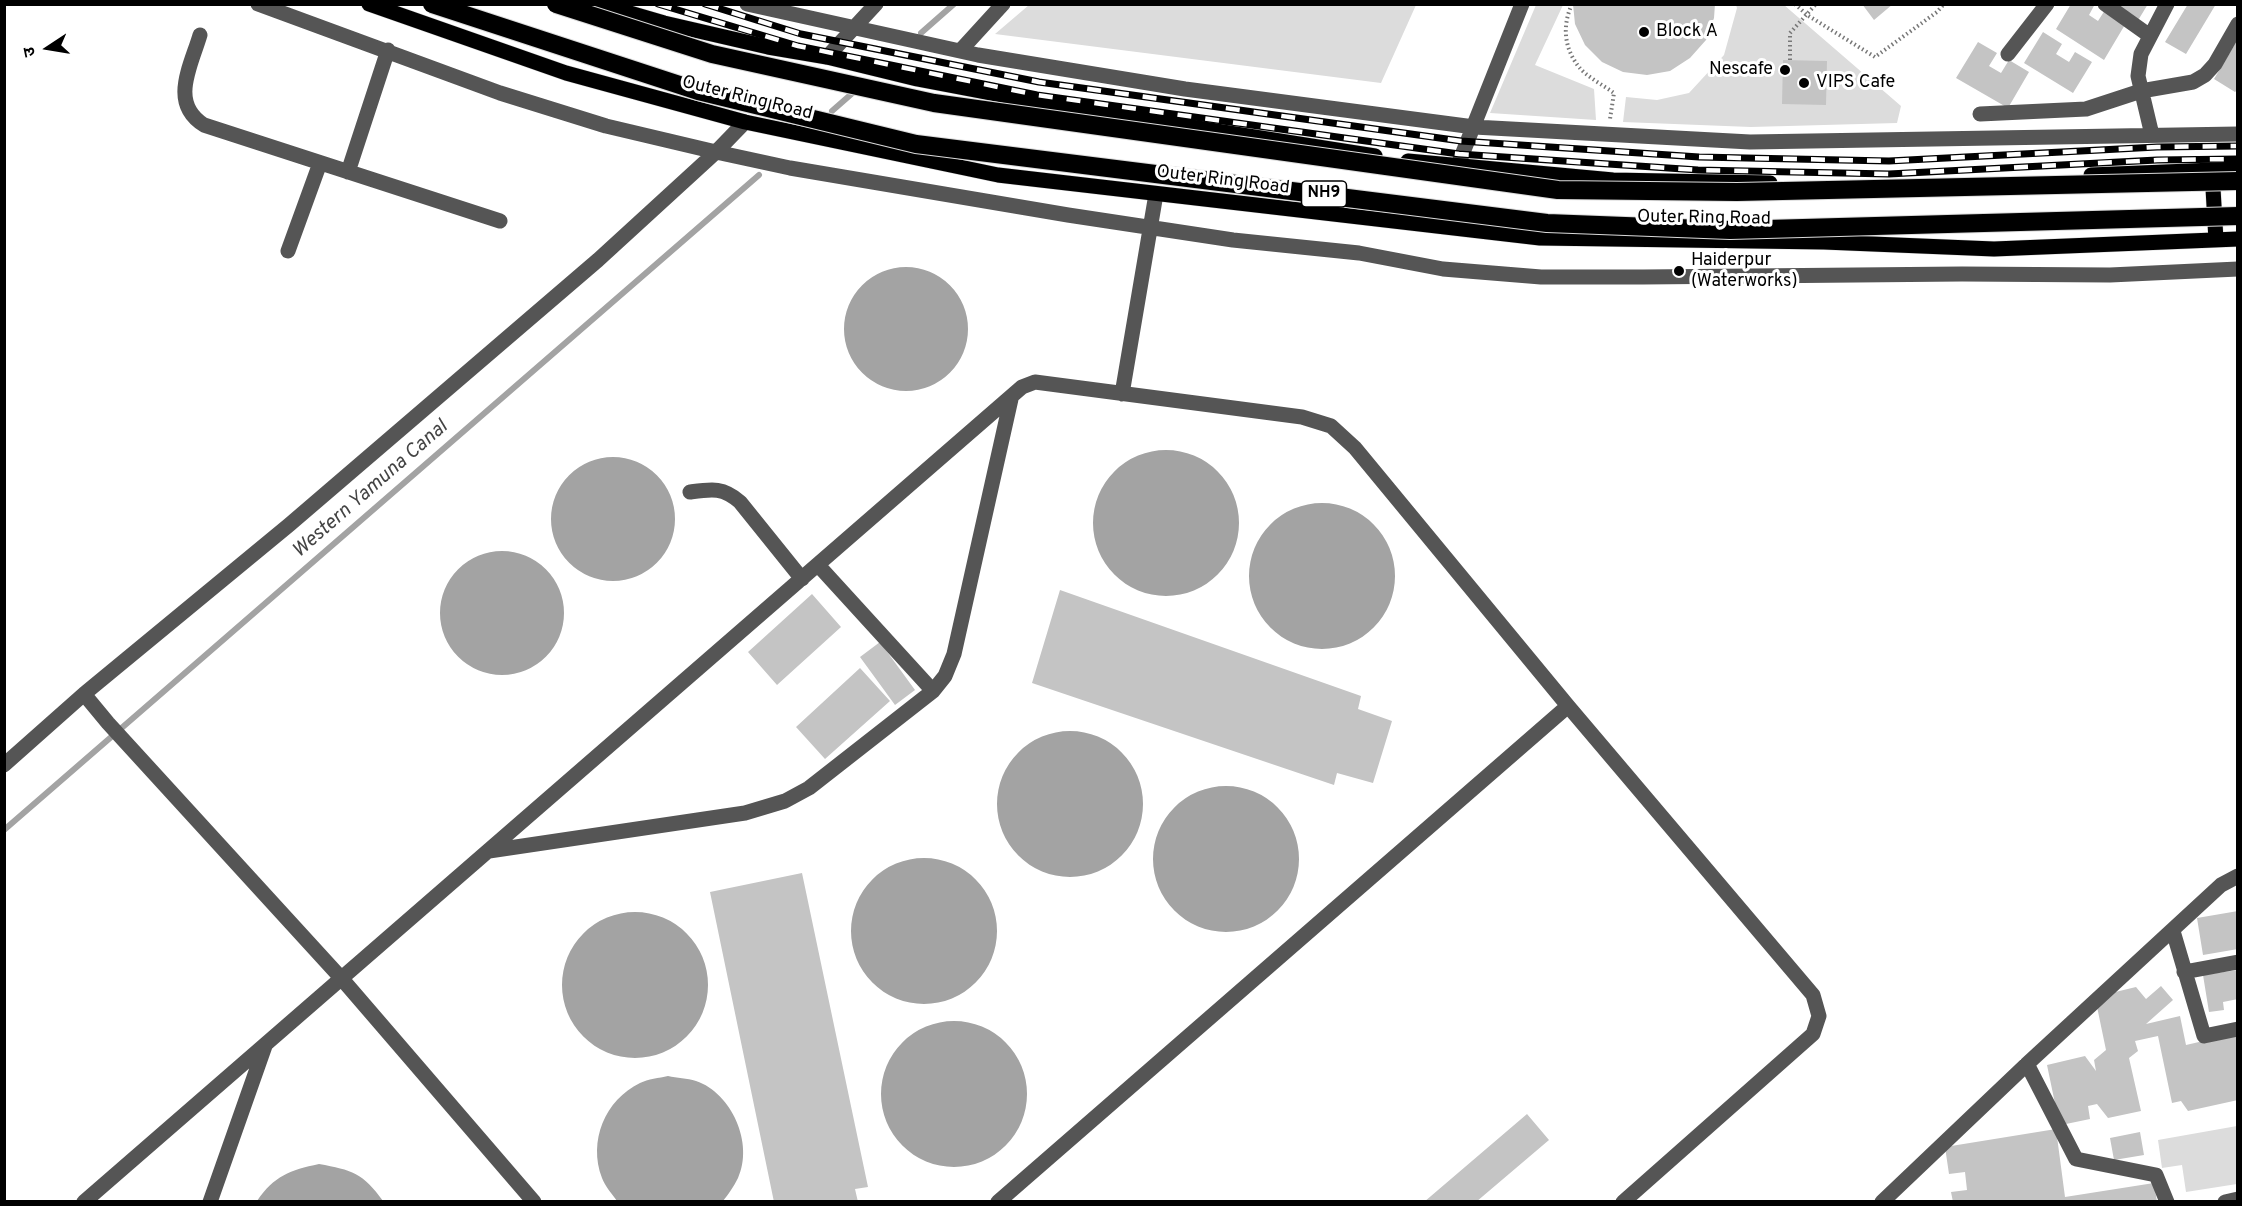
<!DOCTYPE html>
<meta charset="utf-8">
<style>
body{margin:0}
#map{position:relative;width:2242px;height:1206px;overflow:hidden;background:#fff;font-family:Overpass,"Noto Sans Devanagari",sans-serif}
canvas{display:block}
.frame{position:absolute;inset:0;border:6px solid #000;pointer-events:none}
.north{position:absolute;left:18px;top:18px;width:60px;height:60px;-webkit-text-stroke:4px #fff;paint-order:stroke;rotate:258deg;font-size:16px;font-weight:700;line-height:24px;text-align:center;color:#000}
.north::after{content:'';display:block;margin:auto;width:21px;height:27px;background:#000;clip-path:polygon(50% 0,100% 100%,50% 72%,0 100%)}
</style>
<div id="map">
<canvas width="2242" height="1206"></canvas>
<div class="frame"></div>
<div class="north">उ</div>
</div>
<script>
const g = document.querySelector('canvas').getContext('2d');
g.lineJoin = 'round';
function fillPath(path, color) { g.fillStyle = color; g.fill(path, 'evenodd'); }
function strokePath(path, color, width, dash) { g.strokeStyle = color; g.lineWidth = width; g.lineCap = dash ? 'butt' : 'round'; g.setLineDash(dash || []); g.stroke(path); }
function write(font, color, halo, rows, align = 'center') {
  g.font = font + ' Overpass,sans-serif'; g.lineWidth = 6; g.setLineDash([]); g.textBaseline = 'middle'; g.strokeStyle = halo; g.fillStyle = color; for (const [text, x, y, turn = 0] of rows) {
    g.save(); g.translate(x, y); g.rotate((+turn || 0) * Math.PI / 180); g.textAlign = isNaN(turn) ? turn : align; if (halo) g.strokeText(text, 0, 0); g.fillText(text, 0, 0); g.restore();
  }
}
fillPath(new Path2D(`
 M 1029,5 L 1029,4 L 1416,5 L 1381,83 L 995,34 Z
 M 1536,5 L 1563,5 L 1535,65 L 1594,89 L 1596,120 L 1490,113 Z
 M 1736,5 L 1784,5 L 1901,106 L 1897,123 L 1751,127 L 1623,122 L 1626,97 L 1657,100 L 1689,93 L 1724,55 L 1737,8 Z
 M 2237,1126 L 2237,1184 L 2186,1192 L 2182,1165 L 2162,1168 L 2158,1140 Z`), '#dcdcdc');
fillPath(new Path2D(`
 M844 329a62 62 0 1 1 124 0a62 62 0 1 1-124 0Z
 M1093 523a73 73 0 1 1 146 0a73 73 0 1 1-146 0Z
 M551 519a62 62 0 1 1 124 0a62 62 0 1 1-124 0Z
 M1249 576a73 73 0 1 1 146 0a73 73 0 1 1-146 0Z
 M440 613a62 62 0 1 1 124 0a62 62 0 1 1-124 0Z
 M997 804a73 73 0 1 1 146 0a73 73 0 1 1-146 0Z
 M1153 859a73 73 0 1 1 146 0a73 73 0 1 1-146 0Z
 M851 931a73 73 0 1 1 146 0a73 73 0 1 1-146 0Z
 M562 985a73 73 0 1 1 146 0a73 73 0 1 1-146 0Z
 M881 1094a73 73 0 1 1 146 0a73 73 0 1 1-146 0Z
 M 668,1076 C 677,1078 687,1078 696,1081 C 732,1093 754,1144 738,1178 C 734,1186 728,1195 723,1201 L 617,1201 C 612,1194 605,1186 602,1178 C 588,1141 605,1100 640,1083 C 648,1079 659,1078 668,1076 Z
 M 319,1164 C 352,1170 363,1173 383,1201 L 257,1201 C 274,1176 290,1170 319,1164 Z`), '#a3a3a3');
strokePath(new Path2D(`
 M 921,33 L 954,4
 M 832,111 L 856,90
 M 4,830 L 759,175`), '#a3a3a3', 6);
fillPath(new Path2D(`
 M 1573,4 L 1715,4 L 1714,18 L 1706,40 L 1690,58 L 1670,71 L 1647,75 L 1623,72 L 1602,62 L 1585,45 L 1575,24 Z
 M 1862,4 L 1893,4 L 1874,20 Z
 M 2071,4 L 2095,4 L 2089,15 L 2098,21 L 2105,10 L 2126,23 L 2104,60 L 2056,29 Z
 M 2122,4 L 2148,4 L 2137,22 L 2119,10 Z
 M 2188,4 L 2216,4 L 2186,54 L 2165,42 Z
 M 2043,32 L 2062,44 L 2056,54 L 2069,62 L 2075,52 L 2092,62 L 2073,93 L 2024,63 Z
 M 2238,39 L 2238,89 L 2235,92 L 2214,79 Z
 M 1978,42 L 1997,53 L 1989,66 L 2001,73 L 2009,60 L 2029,72 L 2008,108 L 1956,78 Z
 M 1783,60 L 1827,61 L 1826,105 L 1782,104 Z
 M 1060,590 L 1361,696 L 1358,709 L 1392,721 L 1373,783 L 1337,773 L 1334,785 L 1032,683 Z
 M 812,594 L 841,627 L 777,685 L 748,652 Z
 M 880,642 L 915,690 L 895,705 L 860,657 Z
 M 860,668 L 890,701 L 825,759 L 796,727 Z
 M 802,873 L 868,1187 L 855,1189 L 858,1202 L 774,1202 L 710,892 Z
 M 2238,911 L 2238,949 L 2203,955 L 2197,918 Z
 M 2238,970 L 2238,999 L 2223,1002 L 2224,1010 L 2209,1012 L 2203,975 Z
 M 2161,986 L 2173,1000 L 2146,1024 L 2180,1016 L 2186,1045 L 2238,1033 L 2238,1100 L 2188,1111 L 2181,1101 L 2172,1103 L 2158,1036 L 2135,1041 L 2138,1051 L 2129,1058 L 2141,1111 L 2108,1118 L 2097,1104 L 2088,1106 L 2090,1119 L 2066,1124 L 2057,1113 L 2047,1065 L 2085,1056 L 2096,1071 L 2094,1060 L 2106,1050 L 2096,1002 L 2107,994 L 2136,987 L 2146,999 Z
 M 1527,1114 L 1549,1140 L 1476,1202 L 1424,1202 Z
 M 2056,1129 L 2065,1197 L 2154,1183 L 2157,1202 L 1953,1202 L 1951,1192 L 1967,1190 L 1965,1172 L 1949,1174 L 1945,1147 Z
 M 2140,1132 L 2144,1155 L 2114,1160 L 2110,1138 Z`), '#c4c4c4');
const major = new Path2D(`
 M 369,4 L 566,73 L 745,122 L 998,175 L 1540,238 L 1824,242 L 1994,249 L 2238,239
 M 599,4 L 664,23 L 768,47 L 827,57 L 917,79 L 1064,107 L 1375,156
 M 1408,161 L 1613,180 L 1770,183
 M 2212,171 L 2216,240
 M 2091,175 L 2238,169`);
strokePath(major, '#dbdbdb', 16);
strokePath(new Path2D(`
 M 1572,4 C 1562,26 1564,48 1579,67 C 1587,77 1603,85 1614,93 L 1610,119
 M 1795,4 L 1807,15 L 1875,57 L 1937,12 L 1944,4
 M 1790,60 L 1790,33 L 1816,4`), '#777', 4, [1.5, 3]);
strokePath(new Path2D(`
 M 258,4 L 500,93 L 606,126 L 716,152 L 790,168 L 1068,215 L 1233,240 L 1359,253 L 1443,269 L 1541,277 L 1643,277 L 1962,274 L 2110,275 L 2238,269
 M 747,4 L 978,55 L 1185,89 L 1474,127 L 1750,142 L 2238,134
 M 2105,4 L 2150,36
 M 200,35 C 191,66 169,103 204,125 L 500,221
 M 960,51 L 1003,4
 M 2008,54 L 2047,4
 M 827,57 L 876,4
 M 1980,114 L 2086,109 L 2141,91 L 2193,82 L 2205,75 L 2215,64 L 2238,24
 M 2152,135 L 2138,76 L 2141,54 L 2167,4
 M 1458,165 L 1522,4
 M 348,172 L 388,50
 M 288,251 L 320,163
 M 1122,394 L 1156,194
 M 690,492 C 712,489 723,487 740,502 L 802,579
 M 818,565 L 933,691
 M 84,694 L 108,723 L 342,979 L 534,1202
 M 4,765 L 84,694 L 289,525 L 598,260 L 716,152 L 745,122
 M 489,851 L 745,813 L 785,801 L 809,788 L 933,691 L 945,676 L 954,654 L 1011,399
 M 2173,931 L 2204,1036 L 2238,1029
 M 2184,972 L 2238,962
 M 2027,1064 L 2076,1159 L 2156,1175 L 2167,1202
 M 84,1202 L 1022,387 L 1035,382 L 1302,417 L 1331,426 L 1355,448 L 1568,706 L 1813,995 L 1819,1016 L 1813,1034 L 1623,1202
 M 210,1202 L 265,1046
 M 998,1202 L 1568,706
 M 1882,1202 L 2027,1064 L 2221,885 L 2238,876
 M 2225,1202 L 2238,1199`), '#555', 15);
strokePath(major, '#000', 15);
const rail = new Path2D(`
 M 658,4 L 798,46 L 1037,95 L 1459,154 L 1698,170 L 1889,174 L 2157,160 L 2238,159
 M 705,4 L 801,34 L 1039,82 L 1461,141 L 1699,157 L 1889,161 L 2157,147 L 2238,146`);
strokePath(rail, '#000', 7);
strokePath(rail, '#fff', 4.5, [14]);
const highwayBridge = new Path2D(`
 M 432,4 L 698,91 L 916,144 L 1547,223 L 1730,230 L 2238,216
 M 556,4 L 712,54 L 934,103 L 1558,190 L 1737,192 L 2238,181`);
strokePath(highwayBridge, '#dbdbdb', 20, []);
strokePath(highwayBridge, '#000', 18);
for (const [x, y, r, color] of [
 [1644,32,6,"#000"],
 [1785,70,6,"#000"],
 [1804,83,6,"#000"],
 [1679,271,6,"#000"]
]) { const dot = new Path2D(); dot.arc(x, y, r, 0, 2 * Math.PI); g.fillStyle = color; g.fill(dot); strokePath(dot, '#fff', 2); }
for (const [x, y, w] of [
 [1324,194,45]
]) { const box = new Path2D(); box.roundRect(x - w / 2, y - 13, w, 26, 4.5); g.fillStyle = '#fff'; g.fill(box); strokePath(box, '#000', 1.5); }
write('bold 16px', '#000', null, [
 ["NH9",1324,194]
]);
write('18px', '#000', '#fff', [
 ["Block A",1656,32],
 ["Nescafe",1773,70,"right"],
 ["VIPS Cafe",1816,83],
 ["Haiderpur",1691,261],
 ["(Waterworks)",1691,282]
], 'left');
write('18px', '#000', '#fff', [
 ["Outer Ring Road",747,99,14],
 ["Outer Ring Road",1223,181,7],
 ["Outer Ring Road",1704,219,1]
]);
write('italic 20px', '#444', '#fff', [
 ["Western Yamuna Canal",371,490,-41]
]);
</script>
